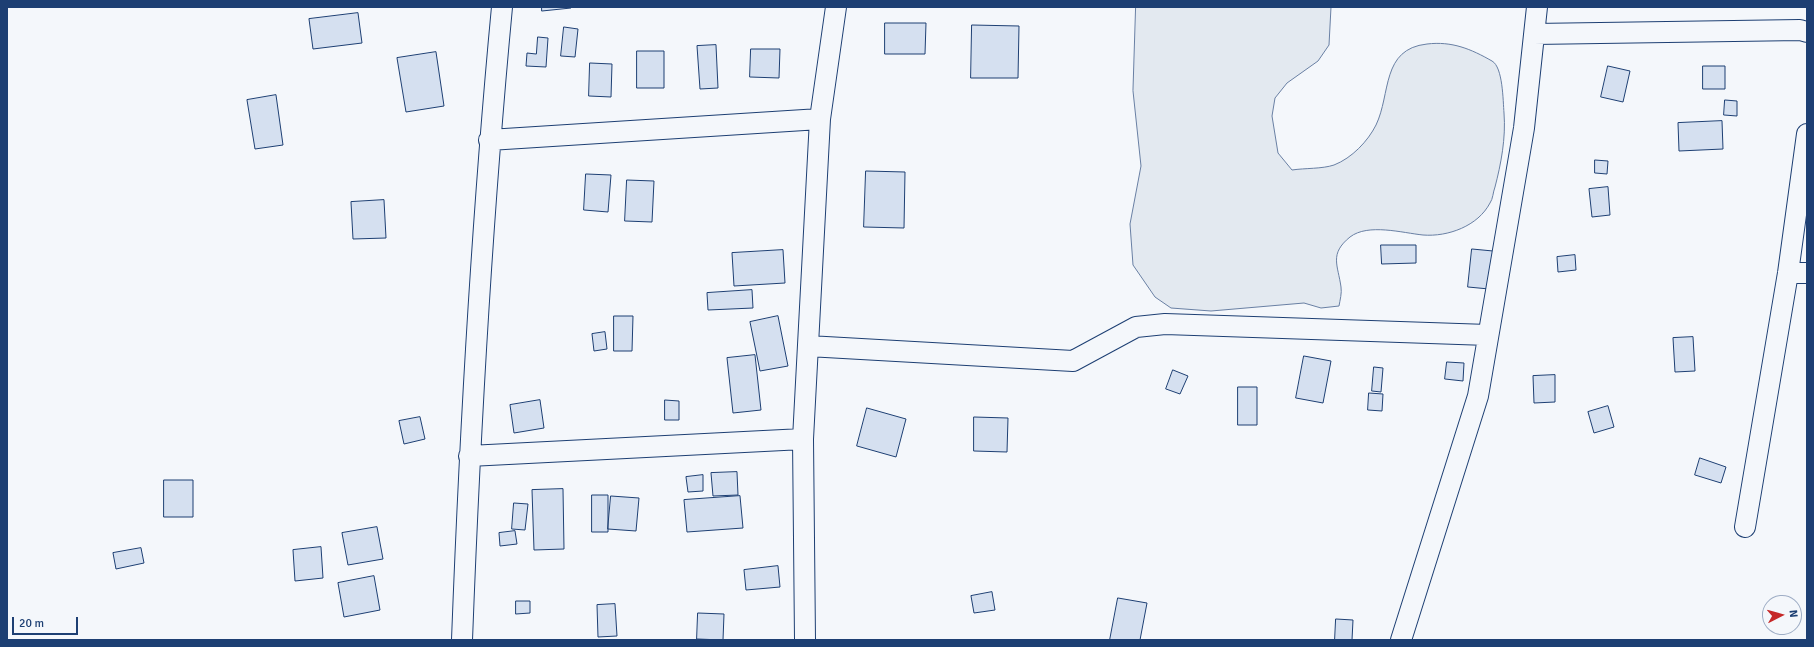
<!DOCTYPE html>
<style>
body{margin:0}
#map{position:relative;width:1814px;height:647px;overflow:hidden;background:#f4f7fb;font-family:Signika,sans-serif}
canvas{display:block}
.frame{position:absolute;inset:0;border:8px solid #1d3f73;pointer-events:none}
.north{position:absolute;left:1762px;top:595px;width:40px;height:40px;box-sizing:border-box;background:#f4f7fb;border:1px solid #9eadc5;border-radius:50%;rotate:84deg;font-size:11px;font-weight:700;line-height:16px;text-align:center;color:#1d3f73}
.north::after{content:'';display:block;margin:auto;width:14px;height:18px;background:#c62828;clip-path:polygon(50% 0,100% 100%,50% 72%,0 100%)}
.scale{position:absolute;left:12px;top:617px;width:66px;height:18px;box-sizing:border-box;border:2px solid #1d3f73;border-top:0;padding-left:5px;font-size:12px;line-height:14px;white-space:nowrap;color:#1d3f73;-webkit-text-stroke:3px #f4f7fb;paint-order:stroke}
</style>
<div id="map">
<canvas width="1814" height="647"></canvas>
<div class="frame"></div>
<div class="north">N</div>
<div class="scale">20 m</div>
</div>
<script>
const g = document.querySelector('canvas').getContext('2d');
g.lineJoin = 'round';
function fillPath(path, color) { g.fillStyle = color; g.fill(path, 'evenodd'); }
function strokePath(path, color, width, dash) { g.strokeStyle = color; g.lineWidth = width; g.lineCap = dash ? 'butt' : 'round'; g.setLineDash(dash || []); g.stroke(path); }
const green = new Path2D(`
 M 1136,7 L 1331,7 L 1329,45 L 1318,61 L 1287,83 L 1275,98 L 1272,116 L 1278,153 L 1292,170 C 1305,168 1322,169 1334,165 C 1352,158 1368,141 1376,125 C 1391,94 1381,49 1427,44 C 1452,41 1471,49 1492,61 C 1503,67 1503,101 1504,113 C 1506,138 1501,164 1495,187 C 1493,192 1493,199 1490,203 C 1478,226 1448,237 1423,235 C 1403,233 1368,223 1350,237 C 1329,254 1338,265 1341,287 C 1342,293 1340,300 1339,306 L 1321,308 L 1304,303 L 1211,311 L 1171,308 L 1155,297 L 1133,265 L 1130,224 L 1141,166 L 1133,91 Z`);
fillPath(green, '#e3e9f0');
strokePath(green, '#687fa3', 1);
const building = new Path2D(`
 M 542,7 L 571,7 L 571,8 L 542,11 Z
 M 358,13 L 362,43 L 313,49 L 309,19 Z
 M 885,23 L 926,23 L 925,54 L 885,54 Z
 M 972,25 L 1019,26 L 1018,78 L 971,78 Z
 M 564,27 L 578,29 L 575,57 L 561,56 Z
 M 538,37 L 548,38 L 546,67 L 526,66 L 527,53 L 536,54 Z
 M 716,45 L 718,88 L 700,89 L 697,46 Z
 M 751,49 L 780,49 L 779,78 L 750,77 Z
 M 637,51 L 664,51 L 664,88 L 637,88 Z
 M 436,52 L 444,106 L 406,112 L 397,58 Z
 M 590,63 L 612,64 L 611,97 L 589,96 Z
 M 1608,66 L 1630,71 L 1623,102 L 1601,97 Z
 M 1703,66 L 1725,66 L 1725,89 L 1703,89 Z
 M 276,95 L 283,145 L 255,149 L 247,100 Z
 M 1725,100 L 1737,101 L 1737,116 L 1724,115 Z
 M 1722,121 L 1723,149 L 1679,151 L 1678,123 Z
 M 1595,160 L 1608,161 L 1607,174 L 1595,173 Z
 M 866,171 L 905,172 L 904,228 L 864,227 Z
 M 586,174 L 611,175 L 608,212 L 584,210 Z
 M 627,180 L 654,181 L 652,222 L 625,221 Z
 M 1608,187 L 1610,215 L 1592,217 L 1589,189 Z
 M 384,200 L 386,238 L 353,239 L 351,202 Z
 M 1381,245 L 1416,245 L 1416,263 L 1382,264 Z
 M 1472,249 L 1493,251 L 1489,289 L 1468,287 Z
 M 783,250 L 785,283 L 734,286 L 732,253 Z
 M 1575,255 L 1576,270 L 1558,272 L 1557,257 Z
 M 752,290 L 753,308 L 708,310 L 707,293 Z
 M 614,316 L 633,316 L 632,351 L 614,351 Z
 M 778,316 L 788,366 L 760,371 L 750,322 Z
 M 605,332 L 607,349 L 594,351 L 592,334 Z
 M 1693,337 L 1695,371 L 1675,372 L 1673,338 Z
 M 755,355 L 761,410 L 733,413 L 727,358 Z
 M 1304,356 L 1331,361 L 1323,403 L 1296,398 Z
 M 1447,362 L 1464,363 L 1463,381 L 1445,379 Z
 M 1374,367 L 1383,368 L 1381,392 L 1372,391 Z
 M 1173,370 L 1188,376 L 1180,394 L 1166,389 Z
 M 1555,375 L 1555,402 L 1534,403 L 1533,376 Z
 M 1238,387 L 1257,387 L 1257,425 L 1238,425 Z
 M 1369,393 L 1383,394 L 1382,411 L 1368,410 Z
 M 540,400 L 544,428 L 514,433 L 510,405 Z
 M 665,400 L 679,401 L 679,420 L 665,420 Z
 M 1608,406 L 1614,427 L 1594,433 L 1588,412 Z
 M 867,408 L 906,419 L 896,457 L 857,446 Z
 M 420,417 L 425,439 L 404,444 L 399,421 Z
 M 974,417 L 1008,418 L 1007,452 L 974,451 Z
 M 1700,458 L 1726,467 L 1721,483 L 1695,475 Z
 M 737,472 L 738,495 L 713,496 L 711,473 Z
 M 703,475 L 703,491 L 688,492 L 686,477 Z
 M 164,480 L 193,480 L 193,517 L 164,517 Z
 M 563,489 L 564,549 L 534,550 L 532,490 Z
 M 592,495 L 608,495 L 608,532 L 592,532 Z
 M 611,496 L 639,498 L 636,531 L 608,529 Z
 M 740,496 L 743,528 L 687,532 L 684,500 Z
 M 514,503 L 528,504 L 525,530 L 512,529 Z
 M 377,527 L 383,559 L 348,565 L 342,533 Z
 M 515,531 L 517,544 L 500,546 L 499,533 Z
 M 321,547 L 323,578 L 295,581 L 293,550 Z
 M 141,548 L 144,563 L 116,569 L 113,553 Z
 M 778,566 L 780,587 L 746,590 L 744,570 Z
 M 374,576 L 380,610 L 344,617 L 338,583 Z
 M 992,592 L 995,610 L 974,613 L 971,596 Z
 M 1118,598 L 1147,603 L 1140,640 L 1110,640 Z
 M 516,601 L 530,601 L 530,613 L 516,614 Z
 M 615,604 L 617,636 L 598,637 L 597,605 Z
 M 698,613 L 724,614 L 723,640 L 697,639 Z
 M 1336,619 L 1353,620 L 1352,640 L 1335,640 Z`);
fillPath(building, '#d5e0f0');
strokePath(building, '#1d3f73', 1);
const street = new Path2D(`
 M 1534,34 L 1800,30 L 1807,32
 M 489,140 L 820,119
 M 1788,273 L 1807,273
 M 808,346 L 1073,361 L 1136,327 L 1165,324 L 1488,335
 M 469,456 L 803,439
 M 1745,527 L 1788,273 L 1807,134
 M 462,640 C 470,429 482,218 502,7
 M 805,640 L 803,439 L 820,119 L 836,7
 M 1401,640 L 1478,396 L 1524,128 L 1537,7`);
strokePath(street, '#1d3f73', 22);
strokePath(street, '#f4f7fb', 20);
</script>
